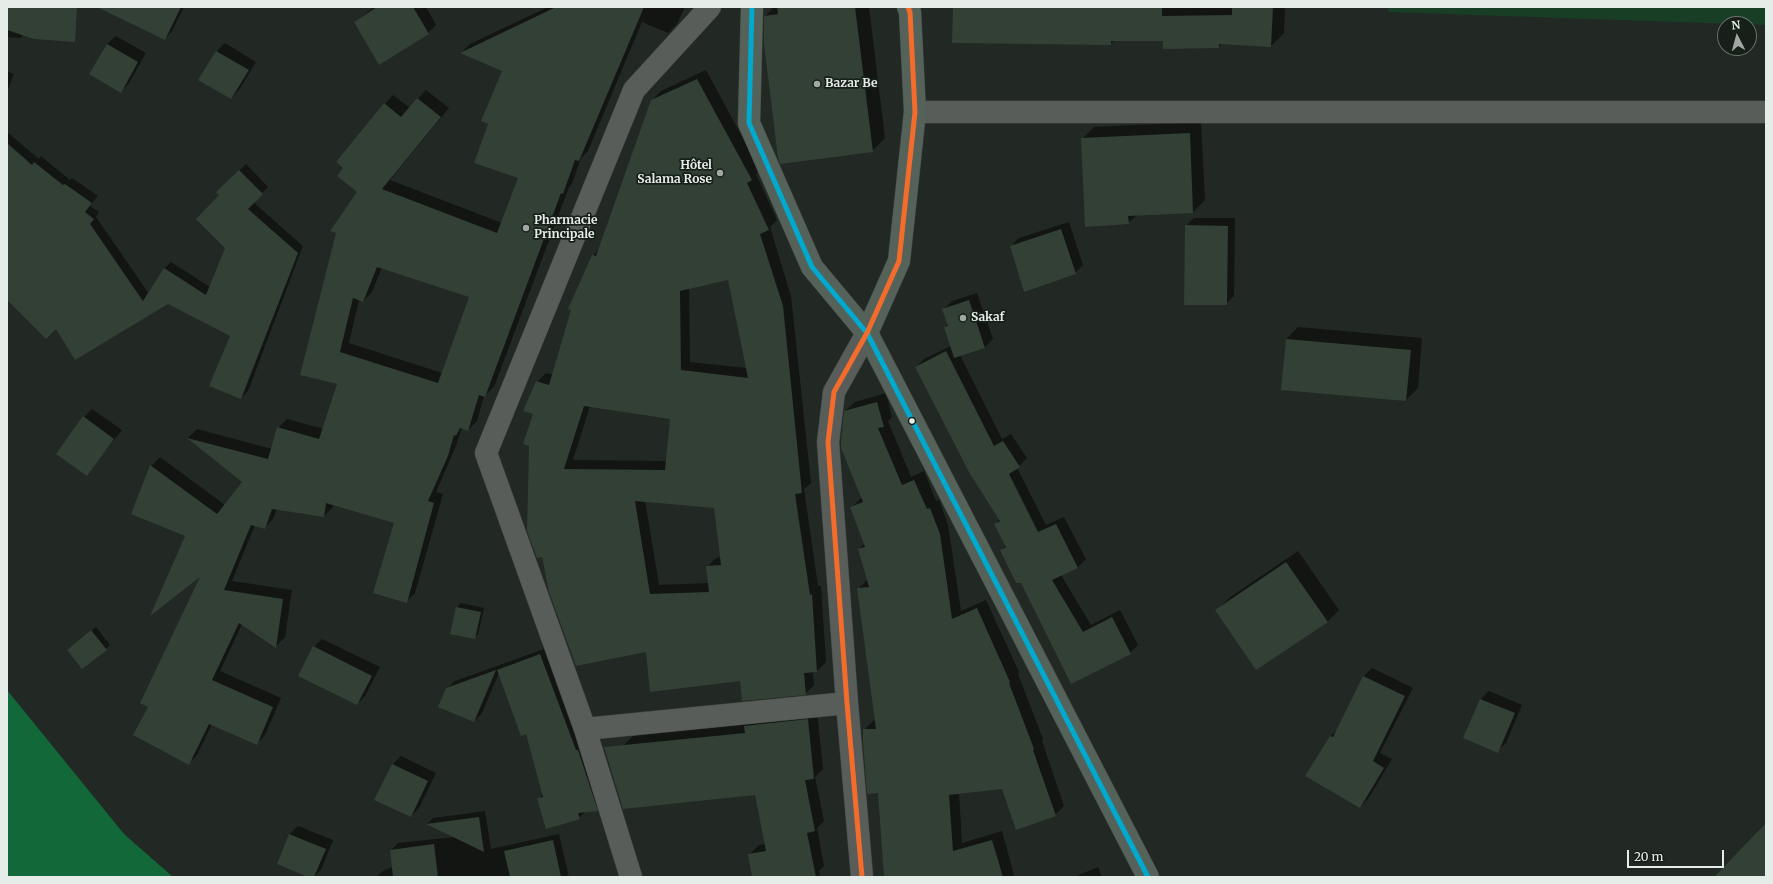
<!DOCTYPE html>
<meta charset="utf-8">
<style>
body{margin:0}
#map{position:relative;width:1773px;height:884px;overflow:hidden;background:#222823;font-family:Merriweather,serif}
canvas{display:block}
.frame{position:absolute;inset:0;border:8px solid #e6ede8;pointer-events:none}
.north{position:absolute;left:1717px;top:16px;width:40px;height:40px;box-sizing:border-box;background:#162019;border:1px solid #69726c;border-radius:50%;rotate:354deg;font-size:11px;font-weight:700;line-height:16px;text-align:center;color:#e6ede8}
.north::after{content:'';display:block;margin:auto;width:14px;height:18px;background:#a1a8a3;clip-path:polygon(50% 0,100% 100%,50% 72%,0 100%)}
.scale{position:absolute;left:1627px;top:850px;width:97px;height:18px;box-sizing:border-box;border:2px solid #e6ede8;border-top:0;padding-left:5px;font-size:12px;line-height:14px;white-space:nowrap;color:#e6ede8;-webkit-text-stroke:3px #162019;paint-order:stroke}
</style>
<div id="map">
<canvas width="1773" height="884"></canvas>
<div class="frame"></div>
<div class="north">N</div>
<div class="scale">20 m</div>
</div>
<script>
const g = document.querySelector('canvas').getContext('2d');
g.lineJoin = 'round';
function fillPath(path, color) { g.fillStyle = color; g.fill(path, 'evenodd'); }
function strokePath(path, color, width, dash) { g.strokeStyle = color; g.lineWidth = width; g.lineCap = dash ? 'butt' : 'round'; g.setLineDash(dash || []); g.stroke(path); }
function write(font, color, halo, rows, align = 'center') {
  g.font = font + ' Merriweather,serif'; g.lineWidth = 3.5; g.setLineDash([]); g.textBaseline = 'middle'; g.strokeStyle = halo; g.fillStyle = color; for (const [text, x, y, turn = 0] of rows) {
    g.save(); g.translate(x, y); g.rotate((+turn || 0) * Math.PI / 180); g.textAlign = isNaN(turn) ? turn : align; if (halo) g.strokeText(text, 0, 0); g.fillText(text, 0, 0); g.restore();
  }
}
fillPath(new Path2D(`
 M 1389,7 L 1766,7 L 1766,25 L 1388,12 Z`), '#183f26');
fillPath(new Path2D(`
 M 7,690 L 124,834 L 173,877 L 7,877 Z`), '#126838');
fillPath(new Path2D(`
 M 7,7 L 33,7 L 26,32 L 20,38 L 7,37 Z
 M 142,7 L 184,7 L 172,31 L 165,39 Z
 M 374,7 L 426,7 L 436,25 L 428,33 L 355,22 Z
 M 548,7 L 685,7 L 677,24 L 668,33 L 642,22 L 588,151 L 581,158 L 572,184 L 569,187 L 494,387 L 484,396 L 477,421 L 468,430 L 463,428 L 461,430 L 456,446 L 436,492 L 443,494 L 415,593 L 406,602 L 395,522 L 333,504 L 333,507 L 324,516 L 277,509 L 273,519 L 264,528 L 255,525 L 232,581 L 292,590 L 285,637 L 276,646 L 242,624 L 220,671 L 281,698 L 265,735 L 256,744 L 212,724 L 197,755 L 188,764 L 149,707 L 203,574 L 186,535 L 132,513 L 151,466 L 160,457 L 225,505 L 243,482 L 188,438 L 197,429 L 272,449 L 278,428 L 287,419 L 324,429 L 338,384 L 301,374 L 385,104 L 393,95 L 410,108 L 426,90 L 449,108 L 390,180 L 502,223 L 520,177 L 490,124 L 503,70 L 462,52 L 470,44 ZM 382,267 L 470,297 L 442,373 L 349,343 L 359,300 L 363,301 L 372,292 Z
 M 774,7 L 869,7 L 885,138 L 872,151 L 765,16 Z
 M 954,7 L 1285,7 L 1284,33 L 1271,46 L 1222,43 L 1219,47 L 1164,40 L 1114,40 L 1111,44 Z
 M 116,36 L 146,53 L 129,83 L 121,91 L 107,44 Z
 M 225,43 L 256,62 L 239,90 L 231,98 L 200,80 L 217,51 Z
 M 706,70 L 760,170 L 756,174 L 777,220 L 770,227 L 791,296 L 811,483 L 804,489 L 818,586 L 821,586 L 826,662 L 817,671 L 813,672 L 814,685 L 805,694 L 741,680 L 647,651 L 534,413 L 537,382 L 546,373 L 553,375 L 593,256 L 600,248 L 652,100 L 661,91 ZM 729,279 L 747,368 L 690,362 L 689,288 ZM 590,406 L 671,418 L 667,461 L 573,460 ZM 645,501 L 715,507 L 721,557 L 716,558 L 707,567 L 709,583 L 659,585 Z
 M 7,71 L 14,74 L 7,92 Z
 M 1201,122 L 1205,200 L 1193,212 L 1137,215 L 1128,223 L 1082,139 L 1094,127 Z
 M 7,132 L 39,159 L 41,156 L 70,180 L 72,178 L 98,196 L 90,206 L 99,212 L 96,217 L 149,294 L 164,269 L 171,262 L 210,287 L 226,247 L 221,195 L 217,192 L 246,164 L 268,187 L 253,202 L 303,246 L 248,391 L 241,398 L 231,336 L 168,303 L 56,328 L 7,298 Z
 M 1194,218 L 1235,218 L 1234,296 L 1226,304 L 1186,226 Z
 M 1069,222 L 1083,265 L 1075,273 L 1011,246 L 1019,238 Z
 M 977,293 L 993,339 L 985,347 L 960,355 L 1002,439 L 1011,434 L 1027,458 L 1017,468 L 1046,525 L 1064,517 L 1086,559 L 1078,567 L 1061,575 L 1091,625 L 1120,610 L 1138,645 L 1130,653 L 1071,682 L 1021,582 L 1001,550 L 1006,545 L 995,524 L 1000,519 L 916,367 L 924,359 L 951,346 L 945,327 L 948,324 L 944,309 L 952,301 Z
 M 1298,327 L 1422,338 L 1418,388 L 1406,400 L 1286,339 Z
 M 886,393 L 892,417 L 888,421 L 911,477 L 924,471 L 936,501 L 939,500 L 948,525 L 961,611 L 986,600 L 1019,672 L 1018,674 L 1043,739 L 1042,741 L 1064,806 L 1055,815 L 1003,788 L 959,793 L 962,843 L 1002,831 L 1014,875 L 1012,877 L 885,877 L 879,792 L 864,730 L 873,721 L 876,720 L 858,589 L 868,579 L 859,549 L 865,543 L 852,507 L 862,497 L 845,411 L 855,402 Z
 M 92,409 L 122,430 L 87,474 L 57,453 L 84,417 Z
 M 1298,551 L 1339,610 L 1327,622 L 1217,610 L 1229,598 Z
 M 461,603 L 484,608 L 478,634 L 474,638 L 457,607 Z
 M 96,627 L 110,645 L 82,668 L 72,647 Z
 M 322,639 L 380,667 L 365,696 L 357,704 L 314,647 Z
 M 547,648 L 577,728 L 598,805 L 591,811 L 585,812 L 579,818 L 539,799 L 543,794 L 527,733 L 499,673 L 482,713 L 474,721 L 446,689 L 455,681 Z
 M 1372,668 L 1413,688 L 1380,753 L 1392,759 L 1368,799 L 1360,807 L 1307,776 L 1331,736 L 1339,728 L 1364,676 Z
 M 1489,691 L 1522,705 L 1506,743 L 1497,751 L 1465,738 L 1481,699 Z
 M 817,711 L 823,769 L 815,777 L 824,821 L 817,828 L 824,866 L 819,871 L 820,877 L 753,877 L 750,854 L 759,845 L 766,844 L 756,794 L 623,746 L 633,736 L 747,724 L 754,717 Z
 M 401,756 L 436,773 L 419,808 L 411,816 L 393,764 Z
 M 485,811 L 491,849 L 559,834 L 569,877 L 376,877 L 383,871 L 393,867 L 391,850 L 398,843 L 454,837 L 427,824 L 433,818 Z
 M 298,826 L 333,840 L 321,870 L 314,877 L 278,864 L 290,834 Z
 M 1098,867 L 1102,877 L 1074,877 Z`), '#0007');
fillPath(new Path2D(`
 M 7,7 L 77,7 L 75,42 L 34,39 L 7,30 Z
 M 97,7 L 181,7 L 165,40 Z
 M 377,7 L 413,7 L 429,34 L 379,65 L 354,22 Z
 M 556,7 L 644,7 L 579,161 L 575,160 L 563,194 L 561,193 L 485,397 L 479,395 L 468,431 L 460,428 L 456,436 L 454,435 L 448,456 L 428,501 L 434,503 L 407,603 L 373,593 L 394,523 L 326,503 L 324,517 L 272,509 L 265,529 L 251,525 L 224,590 L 283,599 L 276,648 L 239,623 L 212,680 L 273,707 L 257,745 L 209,724 L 189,765 L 133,735 L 148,707 L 140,703 L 200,577 L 150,616 L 185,536 L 131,514 L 150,465 L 217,514 L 242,482 L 187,438 L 268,459 L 277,427 L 319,439 L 337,384 L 300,375 L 336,233 L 330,231 L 357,192 L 337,176 L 343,168 L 336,162 L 384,103 L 401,117 L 417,98 L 441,117 L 382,189 L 497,233 L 518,178 L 474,163 L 488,124 L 481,121 L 502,71 L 460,53 ZM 377,267 L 469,297 L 438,383 L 340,352 L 353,298 L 363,302 Z
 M 777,7 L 855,7 L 873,152 L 780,164 L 778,158 L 764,44 L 764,16 L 778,14 Z
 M 953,7 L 1162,7 L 1162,16 L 1232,15 L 1232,7 L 1273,7 L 1271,47 L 1219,44 L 1219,48 L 1163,49 L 1163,41 L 1111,41 L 1111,45 L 952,43 Z
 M 107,44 L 138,62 L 121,93 L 89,74 Z
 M 216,51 L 249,70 L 231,99 L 198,80 Z
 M 697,79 L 752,180 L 747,183 L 769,230 L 760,234 L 783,306 L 802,493 L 795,494 L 810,595 L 812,594 L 817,672 L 804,673 L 806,695 L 742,701 L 740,681 L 650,692 L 646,652 L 576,666 L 549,592 L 542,557 L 537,558 L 527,531 L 529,446 L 523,444 L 533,414 L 523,411 L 536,381 L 549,385 L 571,310 L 568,309 L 592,255 L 596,256 L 651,100 ZM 728,280 L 748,378 L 681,370 L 680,291 ZM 584,406 L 670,419 L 665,470 L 564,469 ZM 635,501 L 714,508 L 721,565 L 706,566 L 709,592 L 650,594 Z
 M 1190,133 L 1193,213 L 1128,216 L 1129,224 L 1085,227 L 1081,138 Z
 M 7,143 L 32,165 L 34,162 L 63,185 L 65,184 L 92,203 L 85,212 L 94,219 L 90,224 L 143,301 L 164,268 L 206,295 L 225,248 L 196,219 L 219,195 L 216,192 L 239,170 L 263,194 L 248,209 L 298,253 L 241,399 L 209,386 L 230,336 L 168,304 L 75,360 L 56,329 L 46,339 L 7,300 Z
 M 1185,225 L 1228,226 L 1227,305 L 1184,305 Z
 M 1061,229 L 1076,274 L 1024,292 L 1010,246 Z
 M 969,300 L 985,348 L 954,358 L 944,327 L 948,326 L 942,309 Z
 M 1286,339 L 1411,350 L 1406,401 L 1281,390 Z
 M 946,351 L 994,446 L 1003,441 L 1020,467 L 1009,474 L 1038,532 L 1056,524 L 1078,568 L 1052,580 L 1083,632 L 1112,617 L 1131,654 L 1071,684 L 1021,583 L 1016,583 L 1000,550 L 1006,547 L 994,524 L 1000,521 L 970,474 L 915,367 Z
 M 877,402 L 884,427 L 878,428 L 902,485 L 914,480 L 927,509 L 930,508 L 940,534 L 952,619 L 977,608 L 1010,682 L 1009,683 L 1034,749 L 1033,750 L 1056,816 L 1016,830 L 1002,789 L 949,795 L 953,851 L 992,840 L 1003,877 L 884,877 L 878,793 L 867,794 L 863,742 L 863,729 L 876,729 L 857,588 L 869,587 L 858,549 L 865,547 L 850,507 L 863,502 L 841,448 L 841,442 L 844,411 Z
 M 83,416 L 114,439 L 87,476 L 56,454 Z
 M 1286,562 L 1328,622 L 1256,670 L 1215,610 Z
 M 456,607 L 481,612 L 475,639 L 450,634 Z
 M 91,630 L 107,650 L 82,669 L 67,650 Z
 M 313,646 L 372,676 L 357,705 L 298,676 Z
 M 540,654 L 576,750 L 578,750 L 598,811 L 578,813 L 580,819 L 546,829 L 537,798 L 543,797 L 526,734 L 521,736 L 497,670 Z
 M 496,670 L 474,722 L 438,707 L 446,688 Z
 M 1363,676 L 1405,696 L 1373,761 L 1384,768 L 1360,808 L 1305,776 L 1330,736 L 1333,737 Z
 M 1480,699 L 1515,713 L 1498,753 L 1463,738 Z
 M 808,719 L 814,779 L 805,780 L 815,831 L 807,833 L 816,877 L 752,877 L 748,854 L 766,851 L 755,795 L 623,809 L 604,747 L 745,733 L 744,726 Z
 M 392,764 L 428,781 L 411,817 L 374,800 Z
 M 479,817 L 484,852 L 426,824 Z
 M 1766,823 L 1766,877 L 1714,877 Z
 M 289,834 L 326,849 L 314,877 L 308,877 L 277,864 Z
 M 553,840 L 561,877 L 510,877 L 504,851 Z
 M 434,844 L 438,877 L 393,877 L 390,850 Z`), '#324036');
const minor = new Path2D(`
 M 710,7 L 634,90 L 486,453 L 585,729 L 847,703
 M 915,112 L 1766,112
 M 585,729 L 631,877
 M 862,877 L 847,703 L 828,442 L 834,392 L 867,333`);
const major = new Path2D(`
 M 752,7 L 749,123 L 812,267 L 867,333 L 1148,877
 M 867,333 L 899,261 L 915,112 L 910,12 L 908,7`);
strokePath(minor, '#404541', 23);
strokePath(major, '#404541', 23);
strokePath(minor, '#585d59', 22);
strokePath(major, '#556259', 22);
strokePath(new Path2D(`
 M 752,7 L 749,123 L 812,267 L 867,333 L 1148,877`), '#00a9ce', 5);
strokePath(new Path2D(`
 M 862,877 L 847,703 L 828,442 L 834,392 L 867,333 L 899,261 L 915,112 L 910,12 L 908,7`), '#f36c2b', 5);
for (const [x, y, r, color] of [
 [817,84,4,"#a1a8a3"],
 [720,173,4,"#a1a8a3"],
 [526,228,4,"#a1a8a3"],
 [963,318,4,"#a1a8a3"],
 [912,421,3.5,"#e6ede8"]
]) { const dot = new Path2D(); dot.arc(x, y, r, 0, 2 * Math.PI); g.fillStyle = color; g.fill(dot); strokePath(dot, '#162019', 1.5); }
write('bold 12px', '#e6ede8', '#162019', [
 ["Bazar Be",825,84],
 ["Hôtel",712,166,"right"],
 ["Salama Rose",712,180,"right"],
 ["Pharmacie",534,221],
 ["Principale",534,235],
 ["Sakaf",971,318]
], 'left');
</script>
